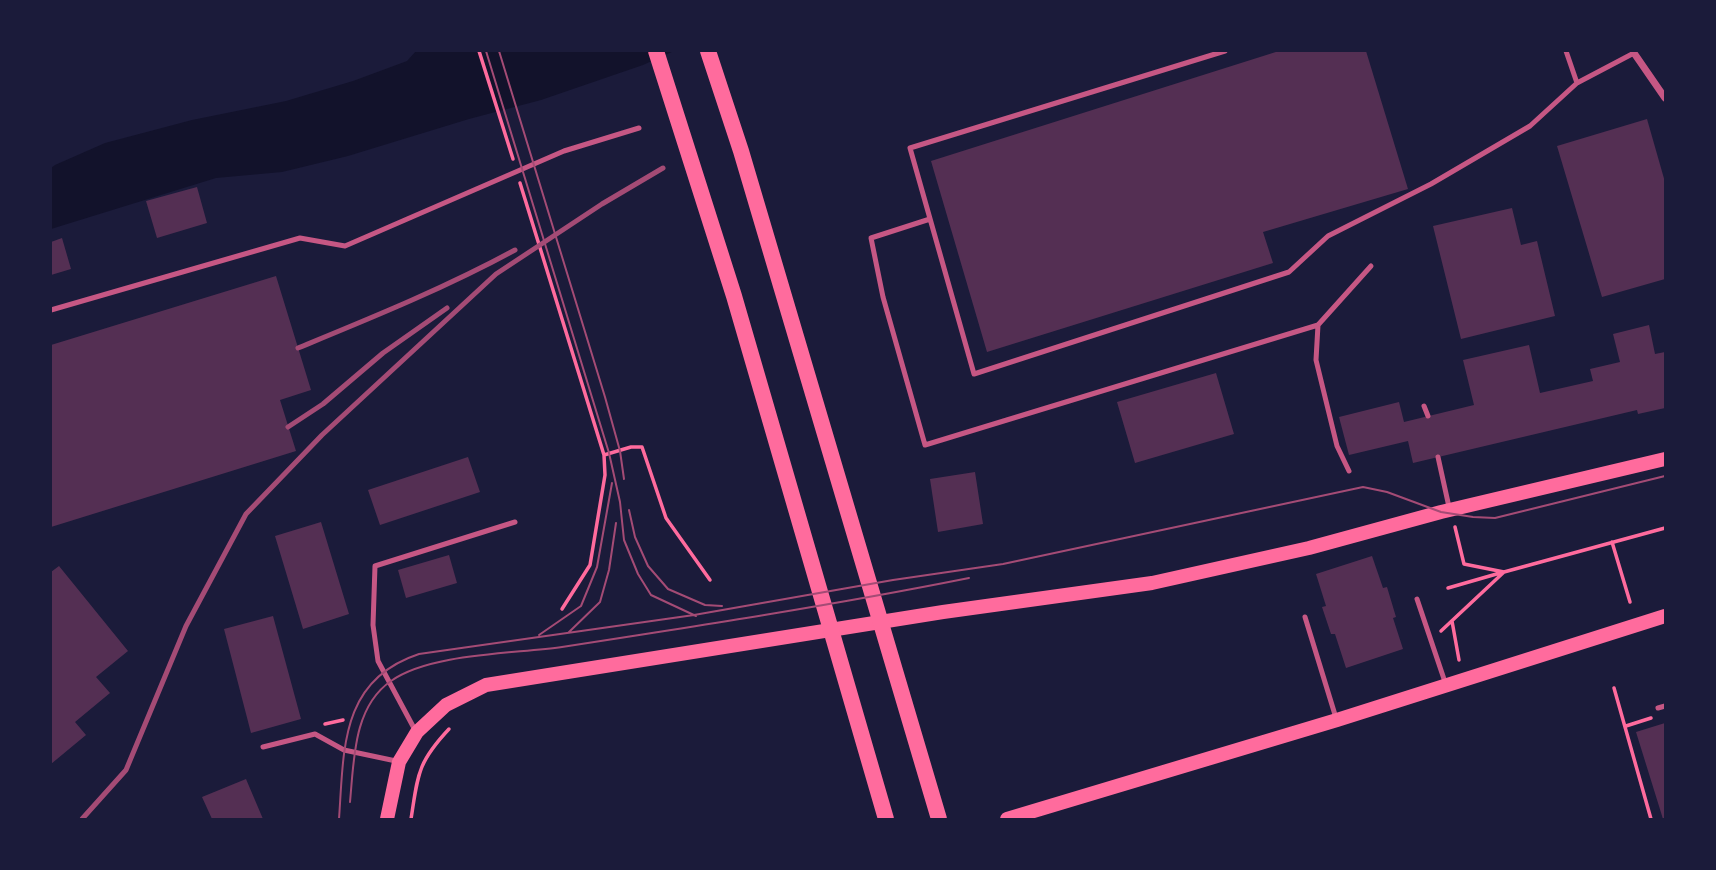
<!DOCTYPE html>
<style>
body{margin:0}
#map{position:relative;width:1716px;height:870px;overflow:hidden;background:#1b1b3a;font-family:Montserrat,sans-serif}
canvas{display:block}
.frame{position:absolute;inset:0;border:52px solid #1b1b3a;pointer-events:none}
</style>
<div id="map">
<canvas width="1716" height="870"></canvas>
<div class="frame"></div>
</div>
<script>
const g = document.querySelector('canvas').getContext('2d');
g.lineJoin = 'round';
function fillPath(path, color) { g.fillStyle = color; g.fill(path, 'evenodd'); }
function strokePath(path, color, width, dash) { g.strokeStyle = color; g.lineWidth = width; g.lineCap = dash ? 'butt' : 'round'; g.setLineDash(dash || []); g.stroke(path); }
fillPath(new Path2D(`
 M 416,51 L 674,51 L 643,65 L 541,100 L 469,119 L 348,156 L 282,172 L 216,178 L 51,229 L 51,168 L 55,165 L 105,143 L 192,120 L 286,101 L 353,81 L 407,61 Z`), '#12122b');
fillPath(new Path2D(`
 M 1279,51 L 1366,51 L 1408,189 L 1263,232 L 1273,263 L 987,352 L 931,161 Z
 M 1647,119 L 1665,182 L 1665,279 L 1602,297 L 1557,146 Z
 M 197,187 L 207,223 L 157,238 L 146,201 Z
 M 1512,208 L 1521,245 L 1537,241 L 1555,316 L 1461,339 L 1433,226 Z
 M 62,238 L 71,269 L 51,275 L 51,242 Z
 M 276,276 L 311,390 L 280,400 L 296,451 L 51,527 L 51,345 Z
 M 1649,325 L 1655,354 L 1665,352 L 1665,408 L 1638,414 L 1637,410 L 1413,463 L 1408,441 L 1349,455 L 1339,417 L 1399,402 L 1404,422 L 1474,405 L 1463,360 L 1529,345 L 1540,393 L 1593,381 L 1590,369 L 1620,362 L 1613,334 Z
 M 1216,373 L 1234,434 L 1135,463 L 1117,402 Z
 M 468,457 L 480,492 L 380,525 L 368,490 Z
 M 975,472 L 983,524 L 938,532 L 930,479 Z
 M 321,522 L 349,614 L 303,629 L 275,536 Z
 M 449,555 L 457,583 L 406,598 L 398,570 Z
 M 1372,556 L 1383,588 L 1387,587 L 1396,617 L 1393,618 L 1403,649 L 1346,668 L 1335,634 L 1331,634 L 1322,607 L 1326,606 L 1316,574 Z
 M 59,566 L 128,651 L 96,677 L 110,693 L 75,722 L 86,735 L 51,764 L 51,572 Z
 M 273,616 L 301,719 L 251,733 L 224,629 Z
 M 1665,723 L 1665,819 L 1663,819 L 1636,732 Z
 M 246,779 L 263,819 L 212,819 L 202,797 Z`), '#542f53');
strokePath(new Path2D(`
 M 479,51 L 513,159
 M 520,183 L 604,455
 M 1455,527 L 1464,564 L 1504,572
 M 1612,542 L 1630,602
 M 1448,588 L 1500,573
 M 562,609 L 590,565 L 605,475 L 604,455 L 631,447 L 642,447 L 666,518 L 710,580
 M 1452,621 L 1459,660
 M 1441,631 L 1504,572 L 1665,528
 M 1614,688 L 1651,819
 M 325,724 L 343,720
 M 1626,726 L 1651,718
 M 411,819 C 418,775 417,763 449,729`), '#ff6b9d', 3.5);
strokePath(new Path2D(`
 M 1225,51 L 910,148 L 974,374 L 1289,272 L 1328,236 L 1431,184 L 1530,126 L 1577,83 L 1634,53
 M 1566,51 L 1577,83
 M 930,219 L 871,238 L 883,297 L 925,445 L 1318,325 L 1371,266
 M 51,310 L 300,238 L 345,246 L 564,151 L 639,128
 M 1318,325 L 1316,360 L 1337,446 L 1349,471
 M 1424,406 L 1428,416
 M 1438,457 L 1449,507
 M 1417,599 L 1446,685
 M 1305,617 L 1336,718
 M 1658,708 L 1665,706
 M 415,730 L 378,661 L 373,625 L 375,566 L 515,522
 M 263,747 L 315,734 L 344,750 L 396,761`), '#c65784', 5);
strokePath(new Path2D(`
 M 1634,53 L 1665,98`), '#c65784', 7);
strokePath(new Path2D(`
 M 387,819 L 399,762 L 417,732 L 446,705 L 486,685 L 943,612 L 1152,583 L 1309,548 L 1441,512 L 1665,459
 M 1007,819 L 1337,720 L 1665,616`), '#ff6b9d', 14);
strokePath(new Path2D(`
 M 656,51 L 734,296 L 886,819
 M 708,51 L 741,151 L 939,819`), '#ff6b9d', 16);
strokePath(new Path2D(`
 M 486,51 L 609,453 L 620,502 L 624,540 L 638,574 L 651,595 L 696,616
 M 499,51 L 605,397 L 620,451 L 624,479
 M 629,510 L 635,537 L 648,566 L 668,589 L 705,605 L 722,606
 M 568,633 L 600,602 L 609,570 L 616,523
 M 539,635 L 581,606 L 597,567 L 612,483
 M 350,802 C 354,761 353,707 391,681 C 431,653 514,654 562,647 C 698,626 834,605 969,578
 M 339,819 C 344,749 340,680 419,654 L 694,615 L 893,580 L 1003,564 L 1363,487 L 1387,492 L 1441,512 L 1473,517 L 1495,518 L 1665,476`), '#a44b75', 2);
strokePath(new Path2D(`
 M 298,348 C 371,318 445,288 515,250
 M 288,427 L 323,404 L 383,353 L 447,308
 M 82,819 L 126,770 L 186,626 L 246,514 L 322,435 L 496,274 L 602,204 L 663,168`), '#a44b75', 5);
</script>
